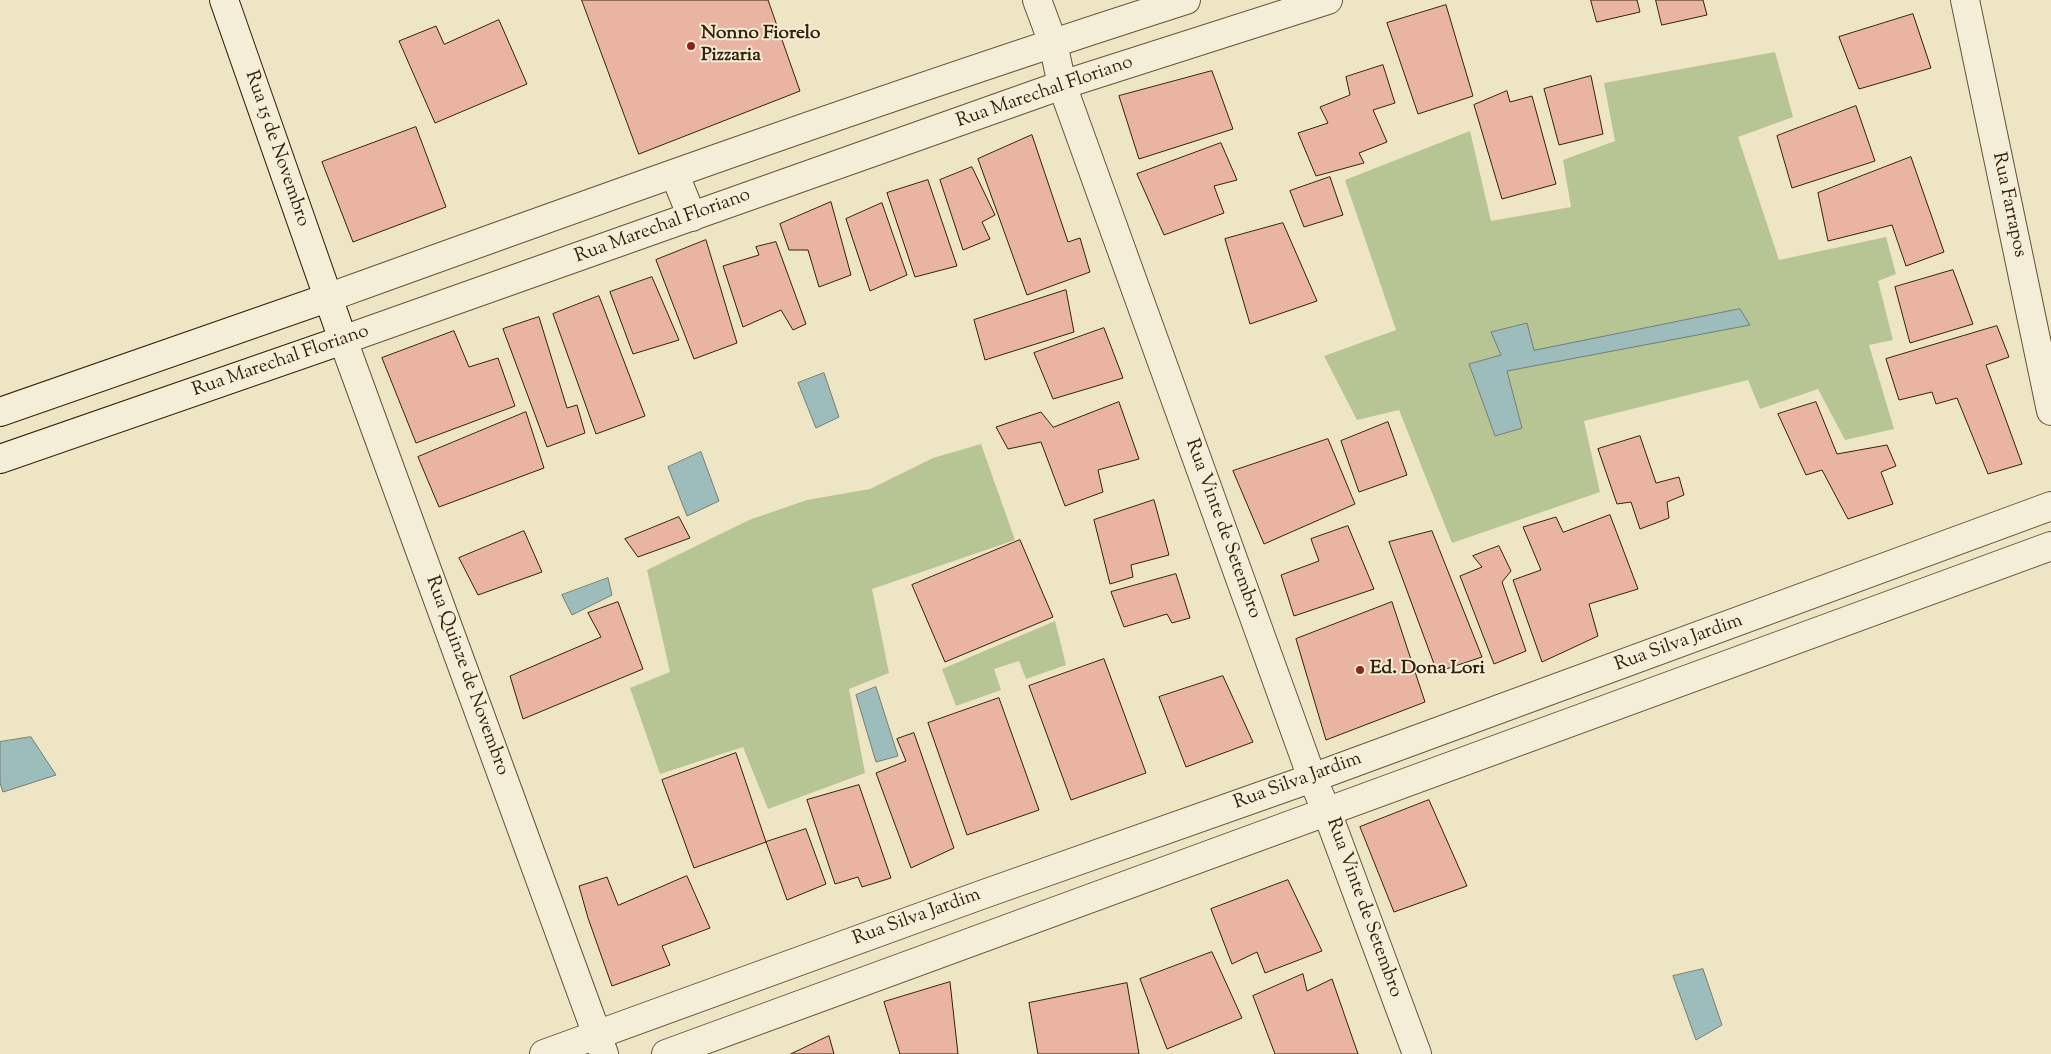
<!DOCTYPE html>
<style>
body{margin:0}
canvas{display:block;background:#eee5c4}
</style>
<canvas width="2051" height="1054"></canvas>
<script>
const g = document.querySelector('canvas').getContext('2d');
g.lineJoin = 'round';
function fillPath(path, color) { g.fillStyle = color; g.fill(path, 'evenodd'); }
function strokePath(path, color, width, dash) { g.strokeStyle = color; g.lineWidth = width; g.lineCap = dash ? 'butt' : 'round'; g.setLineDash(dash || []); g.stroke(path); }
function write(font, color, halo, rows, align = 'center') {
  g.font = font + ' "Sorts Mill Goudy",serif'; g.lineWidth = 4; g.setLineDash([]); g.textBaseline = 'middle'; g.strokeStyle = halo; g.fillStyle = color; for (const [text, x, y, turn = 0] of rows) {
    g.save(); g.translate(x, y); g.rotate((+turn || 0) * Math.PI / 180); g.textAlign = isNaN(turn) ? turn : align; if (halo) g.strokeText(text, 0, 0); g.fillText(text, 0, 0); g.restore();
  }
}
fillPath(new Path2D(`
 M 1775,52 L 1793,117 L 1738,137 L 1779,260 L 1886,237 L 1896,274 L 1878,281 L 1893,340 L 1869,345 L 1894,429 L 1845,440 L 1818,389 L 1760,409 L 1748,380 L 1584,421 L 1600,492 L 1452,543 L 1399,410 L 1357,420 L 1324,356 L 1396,330 L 1345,180 L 1470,131 L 1491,221 L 1571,207 L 1563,160 L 1615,141 L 1604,83 Z
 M 981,444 L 1015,540 L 872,589 L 889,673 L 849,689 L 865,773 L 768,809 L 743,747 L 660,774 L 630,688 L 670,672 L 647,570 L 749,520 L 807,500 L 870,489 L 933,458 Z
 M 1055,621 L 1066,665 L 1026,679 L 1019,661 L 994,669 L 1001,690 L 956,706 L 942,669 Z`), '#b7c595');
const water = new Path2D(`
 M 1740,309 L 1750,325 L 1507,371 L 1522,428 L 1495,436 L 1469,364 L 1501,355 L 1491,332 L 1527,323 L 1534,350 Z
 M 824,373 L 839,417 L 816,428 L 798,383 Z
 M 701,452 L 719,501 L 687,516 L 668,467 Z
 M 608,578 L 612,595 L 572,615 L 562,595 Z
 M 876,687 L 898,756 L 876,762 L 856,695 Z
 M 31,737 L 56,775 L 3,792 L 0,783 L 0,742 Z
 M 1703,969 L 1722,1025 L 1696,1040 L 1673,976 Z`);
fillPath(water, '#9cbdbc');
strokePath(water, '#737f74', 1);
const building = new Path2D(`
 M 582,0 L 768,0 L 800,91 L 639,154 Z
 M 1591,0 L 1637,0 L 1640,12 L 1597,22 Z
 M 1656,0 L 1703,0 L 1707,15 L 1662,25 Z
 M 1446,5 L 1473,96 L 1418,114 L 1387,23 Z
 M 1913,14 L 1931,68 L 1859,89 L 1839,37 Z
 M 499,20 L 527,84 L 435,123 L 399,41 L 436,26 L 444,44 Z
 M 1383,65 L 1395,103 L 1373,110 L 1387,142 L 1359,153 L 1364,163 L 1316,176 L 1298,133 L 1328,123 L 1320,107 L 1350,95 L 1346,77 Z
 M 1212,71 L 1233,129 L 1139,159 L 1119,96 Z
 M 1591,76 L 1603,134 L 1559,145 L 1544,89 Z
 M 1507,91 L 1510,102 L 1532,96 L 1556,184 L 1502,199 L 1474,105 Z
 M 1856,106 L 1875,161 L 1792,188 L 1777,136 Z
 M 416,127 L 446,207 L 353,242 L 322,162 Z
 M 1032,135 L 1068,242 L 1080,238 L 1090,272 L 1027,295 L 978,159 Z
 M 1221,143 L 1237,180 L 1214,186 L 1224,213 L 1164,235 L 1137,174 Z
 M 1911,157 L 1944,252 L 1906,266 L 1892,225 L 1828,241 L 1818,193 Z
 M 972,167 L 995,215 L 982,222 L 990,239 L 963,250 L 940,180 Z
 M 1330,177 L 1343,215 L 1304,227 L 1290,191 Z
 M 928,180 L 957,266 L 915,277 L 887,193 Z
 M 831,202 L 851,275 L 819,287 L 808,250 L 789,250 L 780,224 Z
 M 882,203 L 907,275 L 870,291 L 846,219 Z
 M 1283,223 L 1317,301 L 1250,324 L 1225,239 Z
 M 706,240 L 737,343 L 694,359 L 656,260 Z
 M 776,242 L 806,324 L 793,330 L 781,310 L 743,327 L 723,266 L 759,255 L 756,247 Z
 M 1953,270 L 1973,324 L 1910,343 L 1895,287 Z
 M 652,277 L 679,340 L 633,354 L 610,292 Z
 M 1066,290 L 1074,332 L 985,360 L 974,320 Z
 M 599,296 L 645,416 L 596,434 L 553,314 Z
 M 539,317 L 567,408 L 577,405 L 585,433 L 547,447 L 503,329 Z
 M 1997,326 L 2009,357 L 1986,365 L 2022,464 L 1988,474 L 1957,398 L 1936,404 L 1932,392 L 1899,400 L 1886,359 Z
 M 1104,328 L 1123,378 L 1053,399 L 1034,353 Z
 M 454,331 L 469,367 L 498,358 L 515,406 L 416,443 L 382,358 Z
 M 1119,402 L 1139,459 L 1098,470 L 1103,492 L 1065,506 L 1041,442 L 1008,449 L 996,427 L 1041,412 L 1053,427 Z
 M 1816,402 L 1837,454 L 1887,445 L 1896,466 L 1881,472 L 1893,504 L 1848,519 L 1822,470 L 1806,475 L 1778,414 Z
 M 526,412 L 544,468 L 439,507 L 418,457 Z
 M 1388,422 L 1407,475 L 1359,492 L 1341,441 Z
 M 1640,436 L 1656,483 L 1679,477 L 1684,495 L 1667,502 L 1669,518 L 1640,529 L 1631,502 L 1617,504 L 1598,449 Z
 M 1328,439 L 1355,504 L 1264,544 L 1233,471 Z
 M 1154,500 L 1169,555 L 1131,565 L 1133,577 L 1110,584 L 1094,520 Z
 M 1610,515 L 1638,589 L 1589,604 L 1598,636 L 1542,662 L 1513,580 L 1541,570 L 1523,527 L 1556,517 L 1563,532 Z
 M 679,517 L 690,538 L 638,557 L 625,539 Z
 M 1348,526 L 1374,589 L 1294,616 L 1281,575 L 1319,561 L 1311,539 Z
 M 524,531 L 542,572 L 478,595 L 459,558 Z
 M 1432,531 L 1482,657 L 1437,672 L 1389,542 Z
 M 1020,540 L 1053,617 L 945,662 L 912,585 Z
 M 1499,546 L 1511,571 L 1502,582 L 1526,651 L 1494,664 L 1460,576 L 1482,567 L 1473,556 Z
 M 1176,574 L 1190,618 L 1172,623 L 1167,614 L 1124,627 L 1111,592 Z
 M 618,602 L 643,669 L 523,719 L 510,676 L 601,637 L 588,613 Z
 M 1392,602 L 1425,702 L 1326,740 L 1296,639 Z
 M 1104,659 L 1146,773 L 1071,800 L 1029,686 Z
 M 1223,676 L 1253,742 L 1186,767 L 1159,697 Z
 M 999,698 L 1039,810 L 967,835 L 928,723 Z
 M 914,733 L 954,848 L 911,868 L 876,773 L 906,761 L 897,739 Z
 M 736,753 L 766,842 L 694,868 L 662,780 Z
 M 859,785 L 891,878 L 862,887 L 858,877 L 835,884 L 807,800 Z
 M 1429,800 L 1467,886 L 1394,912 L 1360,827 Z
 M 806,829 L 826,884 L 787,900 L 766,842 Z
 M 687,876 L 710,928 L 662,946 L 670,965 L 612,986 L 588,918 L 579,886 L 607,877 L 618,905 Z
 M 1288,880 L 1322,951 L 1265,973 L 1257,952 L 1232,964 L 1211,909 Z
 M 1212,952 L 1242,1018 L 1167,1049 L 1140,979 Z
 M 1303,974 L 1307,991 L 1332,979 L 1358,1054 L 1275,1054 L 1253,996 Z
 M 950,982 L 958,1054 L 900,1054 L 884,1002 Z
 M 1127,983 L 1139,1054 L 1038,1054 L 1029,1003 Z
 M 829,1036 L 834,1054 L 791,1054 Z`);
fillPath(building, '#e9b4a1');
strokePath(building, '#362209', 1);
const minor = new Path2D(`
 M 1037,0 L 1053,43 L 1062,85 L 1312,778 L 1327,812 L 1417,1054
 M 1965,0 L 2051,411
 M 544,1054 L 981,895 L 1312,778 L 2051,506
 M 666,1054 L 2051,546`);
const tertiary = new Path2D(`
 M 675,175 L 692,217
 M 327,298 C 612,195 898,92 1186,0
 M 604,1054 L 343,340 L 1062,85 L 1328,0`);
const secondary = new Path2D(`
 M 0,412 L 327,298
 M 0,459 L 343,340 L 224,0`);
strokePath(minor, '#645338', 30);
strokePath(tertiary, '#645338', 30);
strokePath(secondary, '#362209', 30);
strokePath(minor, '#f4eed9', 28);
strokePath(tertiary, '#f4eed9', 28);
strokePath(secondary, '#f4eed9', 28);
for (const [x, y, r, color] of [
 [691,46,5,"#8f2418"],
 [1360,670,5,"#8f2418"]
]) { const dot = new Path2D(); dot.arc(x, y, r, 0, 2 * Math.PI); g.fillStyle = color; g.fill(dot); strokePath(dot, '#f4eed9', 2); }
write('bold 19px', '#362209', '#f4eed9', [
 ["Nonno Fiorelo",701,35],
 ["Pizzaria",701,57],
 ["Ed. Dona Lori",1370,670]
], 'left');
write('19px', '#362209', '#f4eed9', [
 ["Rua Marechal Floriano",1045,93,-19],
 ["Rua 15 de Novembro",276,149,71],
 ["Rua Farrapos",2008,205,78],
 ["Rua Marechal Floriano",663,227,-20],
 ["Rua Marechal Floriano",281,362,-19],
 ["Rua Vinte de Setembro",1222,529,70],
 ["Rua Silva Jardim",1679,644,-20],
 ["Rua Quinze de Novembro",466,676,70],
 ["Rua Silva Jardim",1298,782,-20],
 ["Rua Vinte de Setembro",1363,908,70],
 ["Rua Silva Jardim",917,918,-20]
]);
</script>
